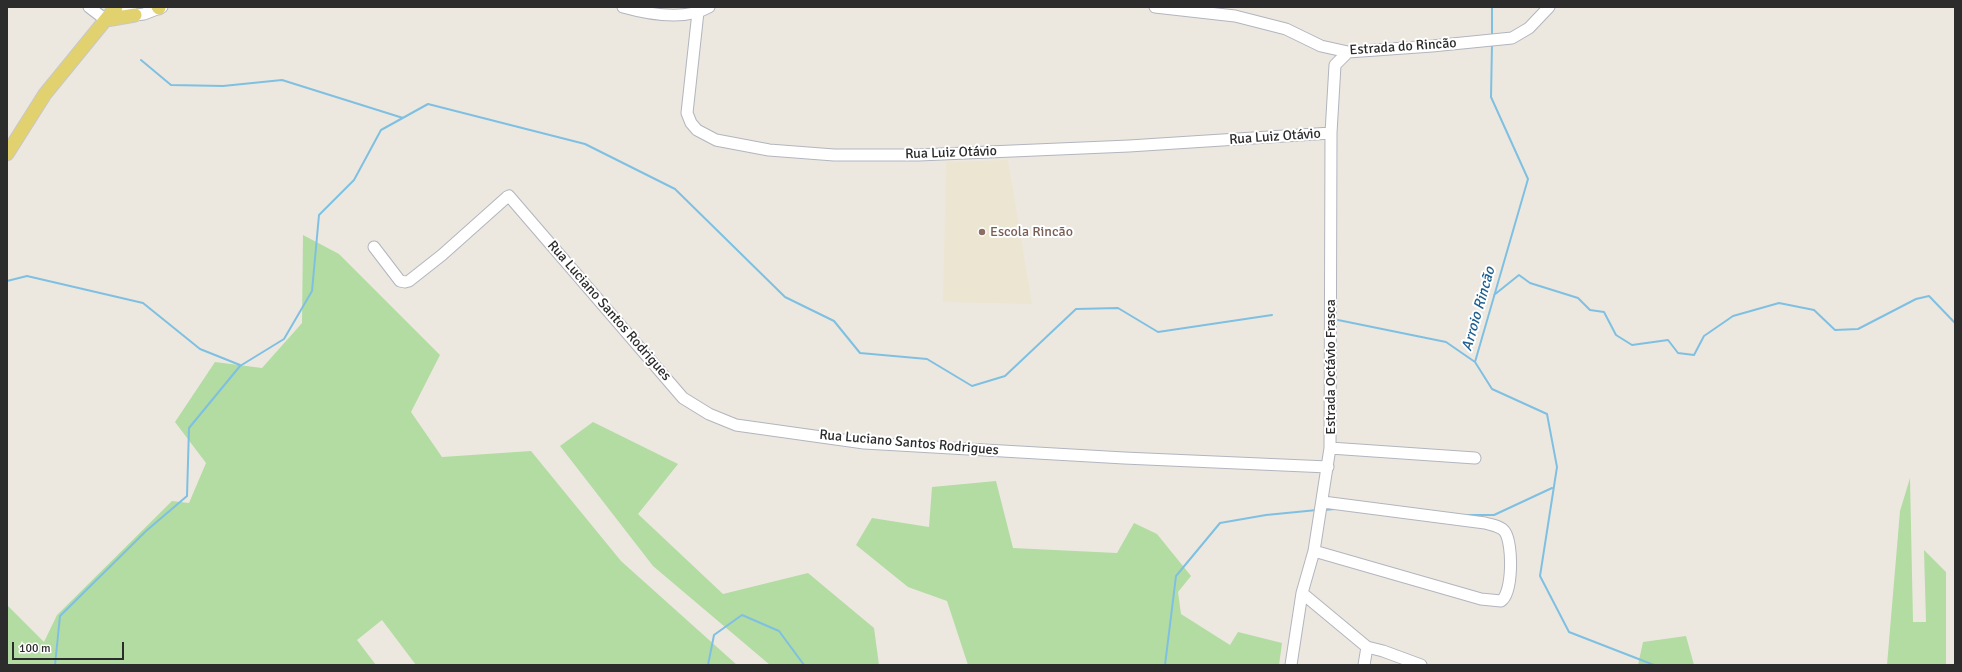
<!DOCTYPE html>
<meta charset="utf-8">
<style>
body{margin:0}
#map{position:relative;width:1962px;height:672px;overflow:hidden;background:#ece8e0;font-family:Signika,sans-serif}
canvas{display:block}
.frame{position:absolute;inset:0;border:8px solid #2c2c2c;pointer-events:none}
.scale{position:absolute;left:12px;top:642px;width:112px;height:18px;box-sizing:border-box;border:2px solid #2c2c2c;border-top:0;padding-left:5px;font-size:12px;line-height:14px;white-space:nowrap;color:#2c2c2c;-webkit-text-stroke:3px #fff;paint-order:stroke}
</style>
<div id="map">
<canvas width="1962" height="672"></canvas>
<div class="frame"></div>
<div class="scale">100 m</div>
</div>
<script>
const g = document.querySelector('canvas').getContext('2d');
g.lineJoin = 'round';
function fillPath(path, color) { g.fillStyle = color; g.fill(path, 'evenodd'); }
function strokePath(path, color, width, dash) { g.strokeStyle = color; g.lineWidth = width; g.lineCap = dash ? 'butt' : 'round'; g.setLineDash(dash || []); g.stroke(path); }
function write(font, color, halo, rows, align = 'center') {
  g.font = font + ' Signika,sans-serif'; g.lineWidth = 4; g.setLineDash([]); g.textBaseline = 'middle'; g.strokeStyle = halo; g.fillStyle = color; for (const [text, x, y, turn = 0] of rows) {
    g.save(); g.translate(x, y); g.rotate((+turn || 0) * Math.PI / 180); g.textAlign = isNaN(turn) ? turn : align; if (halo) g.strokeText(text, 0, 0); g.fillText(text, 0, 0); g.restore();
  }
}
fillPath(new Path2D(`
 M 1008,160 L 1032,304 L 943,302 L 946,162 Z`), '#ebe5d1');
fillPath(new Path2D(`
 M 303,235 L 339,254 L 440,355 L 411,412 L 442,457 L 531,451 L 621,561 L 737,665 L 416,665 L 382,620 L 357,640 L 376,665 L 7,665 L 7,605 L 44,642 L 57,615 L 172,501 L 189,503 L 206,463 L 175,422 L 215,362 L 262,368 L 302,323 Z
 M 593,422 L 678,464 L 638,514 L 723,594 L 808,573 L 874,628 L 879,665 L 770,665 L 653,566 L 560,446 Z
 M 1910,478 L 1913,622 L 1926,622 L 1924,550 L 1946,572 L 1946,665 L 1887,665 L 1900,511 Z
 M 996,481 L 1013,548 L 1117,553 L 1134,523 L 1157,534 L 1191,576 L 1178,592 L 1181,614 L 1230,645 L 1238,632 L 1282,643 L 1279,665 L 968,665 L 947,601 L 908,587 L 856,545 L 872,518 L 929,527 L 932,487 Z
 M 1686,636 L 1694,665 L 1638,665 L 1643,642 Z`), '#b2dca2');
strokePath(new Path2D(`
 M 1492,36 L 1492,7
 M 1492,44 L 1491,97 L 1528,179 L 1475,362 L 1492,389 L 1547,414 L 1557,467 L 1540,576 L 1569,632 L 1654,665
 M 141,60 L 171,85 L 223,86 L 282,80 L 403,118
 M 7,281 L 27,276 L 143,303 L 200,349 L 240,365
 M 1494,295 L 1519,275 L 1530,283 L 1578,298 L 1590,310 L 1604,312 L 1616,335 L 1632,345 L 1668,340 L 1678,353 L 1694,355 L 1704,336 L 1733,316 L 1779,303 L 1814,310 L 1835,330 L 1858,329 L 1916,299 L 1929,296 L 1955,323
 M 1338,320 L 1446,342 L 1475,362
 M 1324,510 L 1335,509
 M 1463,515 L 1494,515 L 1552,488
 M 55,665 L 60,616 L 146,531 L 187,496 L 189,428 L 240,366 L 284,339 L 312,291 L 319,215 L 354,180 L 381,130 L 428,104 L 585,144 L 675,189 L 785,297 L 834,321 L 860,353 L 927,359 L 972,386 L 1005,376 L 1076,309 L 1118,308 L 1158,332 L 1272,315
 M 708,665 L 714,635 L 742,615 L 779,631 L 804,665
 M 1165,665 L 1176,576 L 1220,523 L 1266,515 L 1317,510`), '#7fc0e2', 2);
const minor = new Path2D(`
 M 89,7 L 106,20
 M 126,7 L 135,15 L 144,14 L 162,7
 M 623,7 C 648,14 685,21 709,7
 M 1155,7 L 1235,16 L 1286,29 L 1321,46 L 1348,52 L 1432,46 L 1512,38 L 1529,28 L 1549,7
 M 698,12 L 687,113 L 691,123 L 697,130 L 716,140 L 769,150 L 834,155 L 919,155 L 1129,146 L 1331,133
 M 374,247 L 400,281 L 405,282 L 409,281 L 442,255 L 507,197 L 509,196 L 683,398 L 709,414 L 736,425 L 864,443 L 1124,458 L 1328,467
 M 1330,448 L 1475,458
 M 1314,551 L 1481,599 L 1501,601 C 1513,593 1513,544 1505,532 C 1501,526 1492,525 1485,523 L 1323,502
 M 1302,593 L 1367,647 L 1383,651 L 1421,665
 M 1291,665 L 1302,593 L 1314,551 L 1330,448 L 1331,133 L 1335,65 L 1348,52
 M 1364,665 L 1367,647`);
const major = new Path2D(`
 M 158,7 L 159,8
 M 106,20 L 135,15
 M 7,154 L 45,94 L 116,7`);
strokePath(minor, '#b3b5be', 13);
strokePath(major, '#c8c8c8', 15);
strokePath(minor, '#fff', 11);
strokePath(major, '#e2d16f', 13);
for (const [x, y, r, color] of [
 [982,232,4,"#8d6e63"]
]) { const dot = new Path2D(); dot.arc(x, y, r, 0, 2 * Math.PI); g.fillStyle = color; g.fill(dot); strokePath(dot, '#fff', 1.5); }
write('14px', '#2c2c2c', '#fff', [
 ["Estrada do Rincão",1403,47,-4],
 ["Rua Luiz Otávio",1275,137,-4],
 ["Rua Luiz Otávio",951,153,-2],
 ["Rua Luciano Santos Rodrigues",609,311,49],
 ["Estrada Octávio Frasca",1331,367,-90],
 ["Rua Luciano Santos Rodrigues",909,443,5]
]);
write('14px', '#785e54', '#fff', [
 ["Escola Rincão",990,232]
], 'left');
write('italic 15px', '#1c5f90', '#fff', [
 ["Arroio Rincão",1479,309,-74]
]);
</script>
